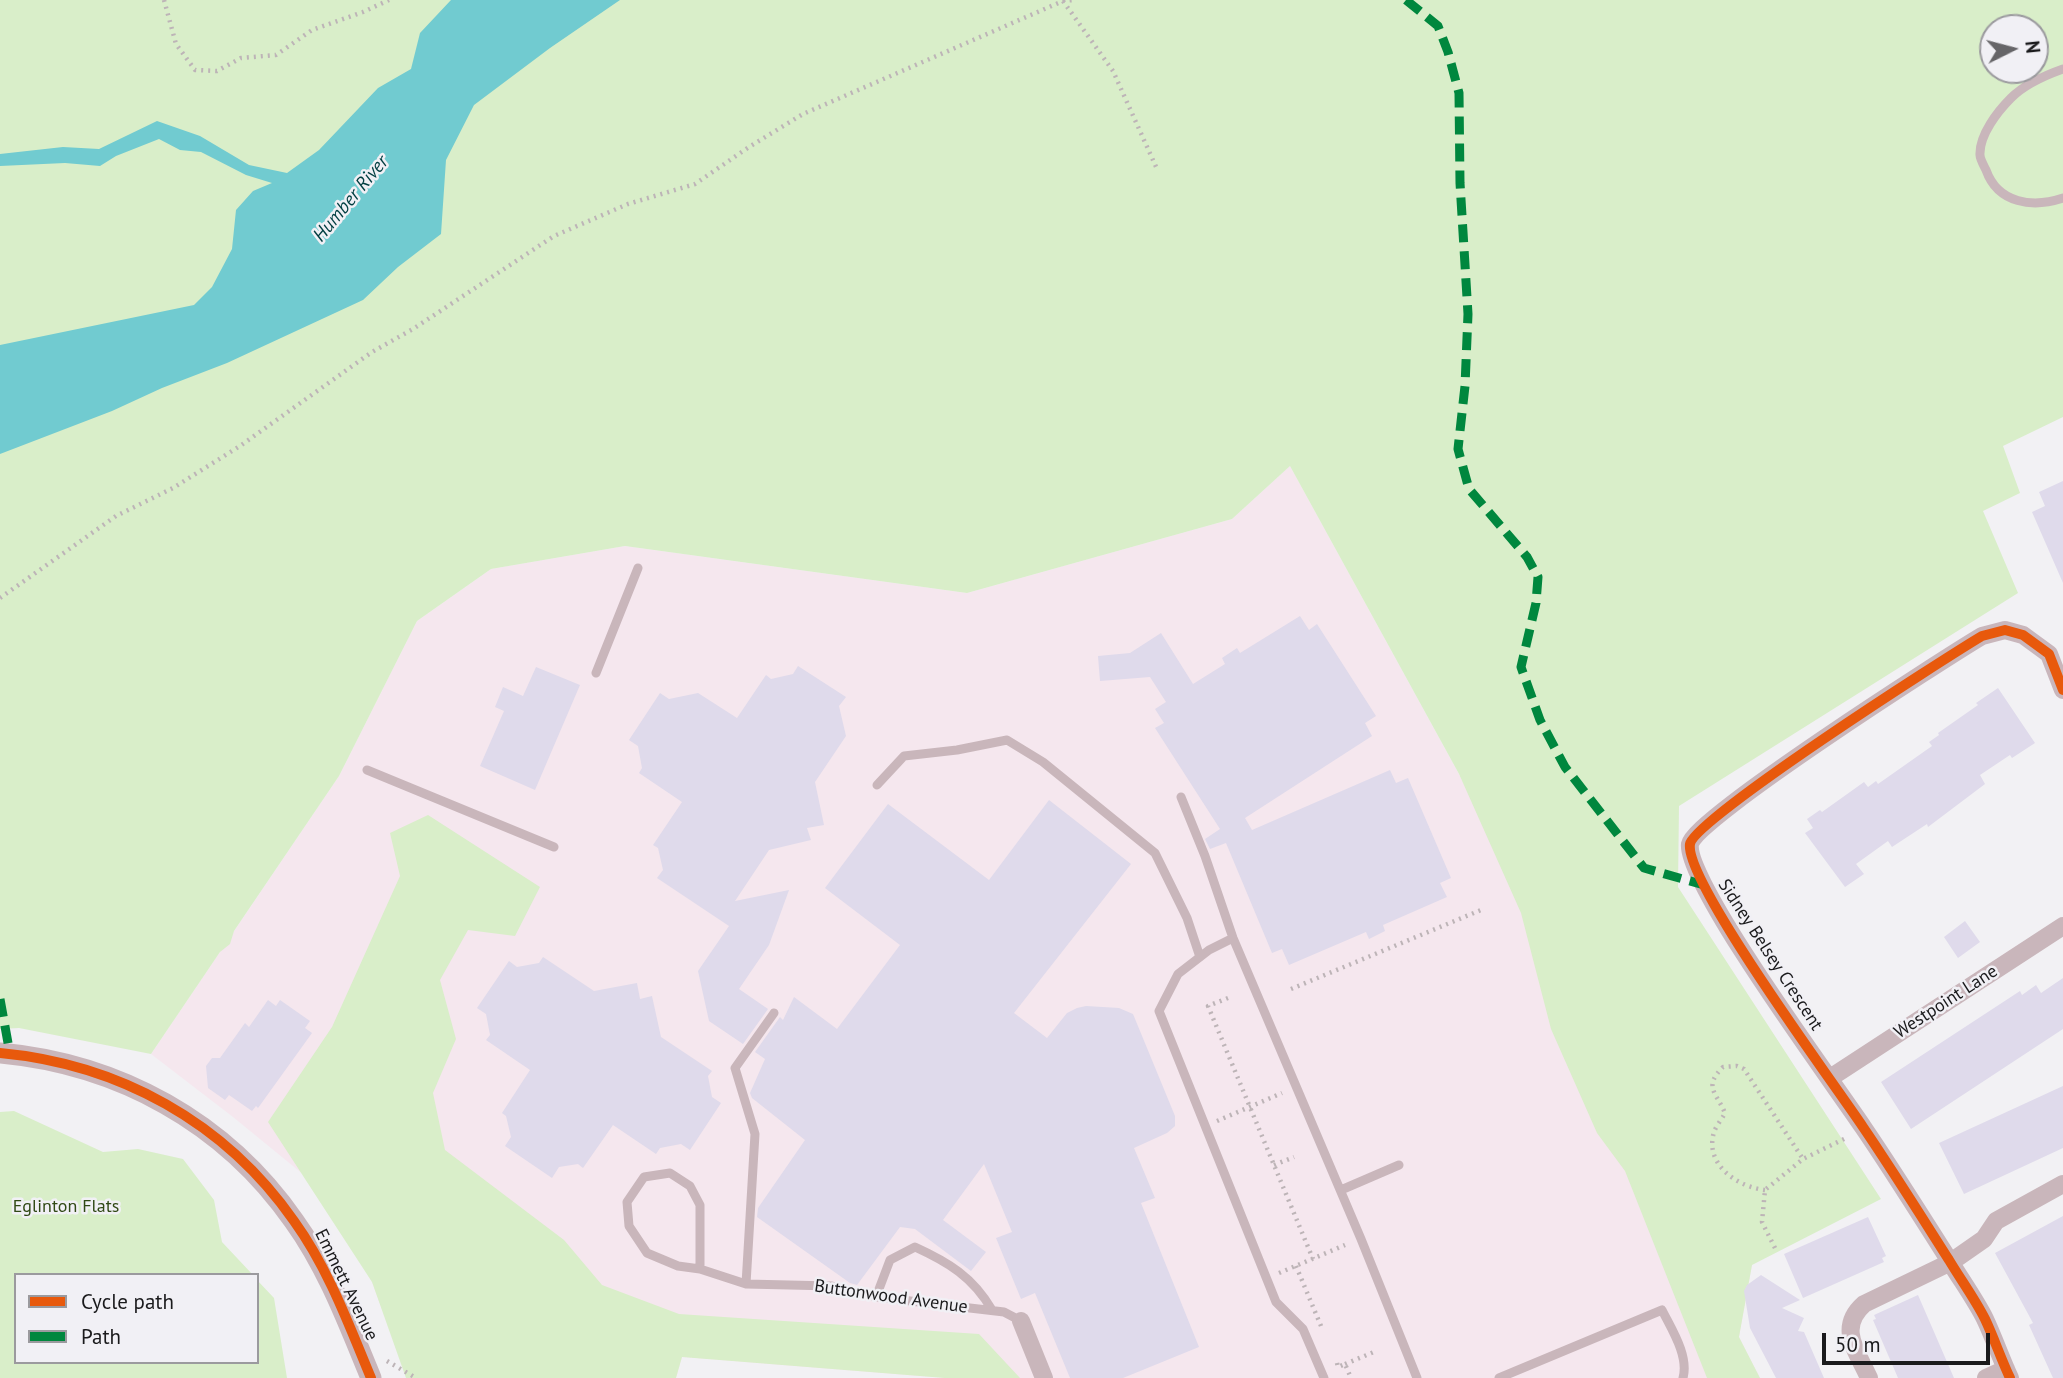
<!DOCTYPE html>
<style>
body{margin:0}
#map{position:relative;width:2063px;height:1378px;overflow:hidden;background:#f2f1f4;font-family:"PT Sans",sans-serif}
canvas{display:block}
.legend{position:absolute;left:14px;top:1273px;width:245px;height:91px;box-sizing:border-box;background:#f1f0f5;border:2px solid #9b9a9e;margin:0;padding:9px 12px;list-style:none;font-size:21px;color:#1a1a1c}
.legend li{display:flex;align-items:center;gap:14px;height:35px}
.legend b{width:35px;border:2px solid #9b9a9e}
.north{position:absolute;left:1979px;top:14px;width:70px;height:70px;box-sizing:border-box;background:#f1f0f5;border:2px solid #9b9a9e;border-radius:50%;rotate:84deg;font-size:19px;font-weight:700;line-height:28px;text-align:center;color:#1a1a1c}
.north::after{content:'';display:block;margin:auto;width:24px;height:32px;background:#666568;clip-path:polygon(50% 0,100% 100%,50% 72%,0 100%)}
.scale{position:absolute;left:1822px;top:1333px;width:168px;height:32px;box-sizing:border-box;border:4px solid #1a1a1c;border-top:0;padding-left:9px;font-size:21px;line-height:24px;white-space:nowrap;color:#1a1a1c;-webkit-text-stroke:5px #f1f0f5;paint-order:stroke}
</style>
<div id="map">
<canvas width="2063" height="1378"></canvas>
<ul class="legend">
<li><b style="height:9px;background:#e8590c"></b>Cycle path</li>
<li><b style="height:9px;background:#00873e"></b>Path</li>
</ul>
<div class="north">N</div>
<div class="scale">50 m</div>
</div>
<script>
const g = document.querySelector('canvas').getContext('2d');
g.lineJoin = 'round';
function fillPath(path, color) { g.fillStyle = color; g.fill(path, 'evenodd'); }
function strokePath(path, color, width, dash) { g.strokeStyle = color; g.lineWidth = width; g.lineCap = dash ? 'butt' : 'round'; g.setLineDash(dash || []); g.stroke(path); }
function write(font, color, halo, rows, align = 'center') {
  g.font = font + ' "PT Sans",sans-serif'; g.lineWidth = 5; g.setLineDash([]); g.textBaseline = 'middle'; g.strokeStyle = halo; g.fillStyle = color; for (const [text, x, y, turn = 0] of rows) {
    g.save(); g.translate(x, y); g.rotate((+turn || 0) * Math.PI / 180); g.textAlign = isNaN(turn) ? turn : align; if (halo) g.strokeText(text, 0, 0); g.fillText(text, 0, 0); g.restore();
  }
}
fillPath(new Path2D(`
 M 1290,466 L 1625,1077 L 1752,1265 L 1739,1337 L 1760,1378 L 945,1378 L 682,1357 L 676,1378 L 407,1378 L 372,1282 L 315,1184 L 233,1117 L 151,1054 L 339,776 L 417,621 L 491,569 L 625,546 L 967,593 L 1232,519 Z`), '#f5e7ee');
fillPath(new Path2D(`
 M 0,0 L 2063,0 L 2063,417 L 2003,446 L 2020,493 L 1983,511 L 2018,593 L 1679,806 L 1678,887 L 1881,1199 L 1752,1265 L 1739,1337 L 1760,1378 L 1707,1378 L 1625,1171 L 1597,1133 L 1551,1029 L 1521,913 L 1459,774 L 1290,466 L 1232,519 L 967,593 L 625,546 L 491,569 L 417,621 L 339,776 L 234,931 L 230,944 L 220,952 L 151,1054 L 19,1028 L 0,1029 ZM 1993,28 L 2035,28 L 2035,70 L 1993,70 Z
 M 428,815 L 540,887 L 515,936 L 468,930 L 440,980 L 456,1039 L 433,1093 L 445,1150 L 564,1240 L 602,1285 L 679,1314 L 979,1334 L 1020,1378 L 945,1378 L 682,1357 L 676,1378 L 406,1378 L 372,1282 L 268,1122 L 332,1027 L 400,876 L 390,833 Z
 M 14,1111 L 103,1152 L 138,1149 L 183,1159 L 214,1200 L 222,1242 L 253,1275 L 16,1275 L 16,1362 L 257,1362 L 257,1280 L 274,1298 L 287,1378 L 0,1378 L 0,1112 Z`), '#d9eec9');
fillPath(new Path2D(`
 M 451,0 L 620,0 L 550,48 L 474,105 L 446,160 L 441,234 L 398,267 L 363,300 L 227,363 L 162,388 L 112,411 L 0,454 L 0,345 L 194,305 L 212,287 L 232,249 L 236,210 L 253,191 L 272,183 L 246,175 L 201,152 L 180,150 L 159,139 L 116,156 L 100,166 L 65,163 L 0,166 L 0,154 L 63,147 L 99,149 L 157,121 L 200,136 L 249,165 L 287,173 L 319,150 L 378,88 L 411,69 L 420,33 Z`), '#71cbd0');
fillPath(new Path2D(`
 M 2063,481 L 2063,583 L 2032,512 L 2045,506 L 2039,492 Z
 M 1300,616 L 1309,630 L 1317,624 L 1376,716 L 1365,723 L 1372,736 L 1245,818 L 1252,830 L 1390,770 L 1396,783 L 1408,778 L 1451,878 L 1440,883 L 1447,897 L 1383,925 L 1385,931 L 1369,939 L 1366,932 L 1289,965 L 1282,949 L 1272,953 L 1226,843 L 1210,849 L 1205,839 L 1220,829 L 1155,728 L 1164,723 L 1155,709 L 1166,702 L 1150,677 L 1100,681 L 1098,656 L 1130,653 L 1161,633 L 1193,684 L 1225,664 L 1222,658 L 1237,648 L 1240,653 Z
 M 798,666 L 846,697 L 839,706 L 846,736 L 815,782 L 824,825 L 807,828 L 811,840 L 769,850 L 735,901 L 789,890 L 769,945 L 739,989 L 768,1009 L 743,1044 L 709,1021 L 698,971 L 729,926 L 657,878 L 663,870 L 658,848 L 653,845 L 682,802 L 639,773 L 642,768 L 638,746 L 629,740 L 660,693 L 669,699 L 698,693 L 737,718 L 766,675 L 771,679 L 793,674 Z
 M 536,667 L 580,685 L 535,790 L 480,766 L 504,711 L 495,707 L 503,687 L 523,696 Z
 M 1998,688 L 2035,743 L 2012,758 L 2010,755 L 1980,775 L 1985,784 L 1928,827 L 1927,824 L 1892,847 L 1888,841 L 1856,864 L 1864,874 L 1845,887 L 1805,833 L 1813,828 L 1807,819 L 1820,810 L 1822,812 L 1864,782 L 1868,787 L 1876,781 L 1878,784 L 1932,746 L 1929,742 L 1939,735 L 1938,733 L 1978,705 L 1976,703 Z
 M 1049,800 L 1131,864 L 1014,1013 L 1047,1038 L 1067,1013 L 1077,1008 L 1086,1006 L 1119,1008 L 1133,1014 L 1175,1116 L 1175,1126 L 1167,1133 L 1134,1148 L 1155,1198 L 1141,1203 L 1199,1347 L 1123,1378 L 1070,1378 L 1035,1293 L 1021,1299 L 996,1238 L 1012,1232 L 984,1164 L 943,1220 L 986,1252 L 971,1271 L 915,1229 L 900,1227 L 857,1285 L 850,1283 L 757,1217 L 758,1208 L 805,1140 L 752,1098 L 750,1093 L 765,1059 L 755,1052 L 780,1017 L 783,1020 L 794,997 L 837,1029 L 900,945 L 825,888 L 888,804 L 989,880 Z
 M 1965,921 L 1980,942 L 1958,958 L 1944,937 Z
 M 543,957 L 594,991 L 637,983 L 640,999 L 652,996 L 661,1037 L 712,1071 L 708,1076 L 712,1097 L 721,1103 L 690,1150 L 681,1144 L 660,1148 L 656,1154 L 613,1125 L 583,1168 L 578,1164 L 559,1167 L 552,1178 L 505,1146 L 511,1137 L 506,1116 L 502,1113 L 530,1070 L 486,1040 L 490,1035 L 486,1014 L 477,1008 L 509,961 L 517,967 L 539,963 Z
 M 2063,978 L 2063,1029 L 1911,1129 L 1881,1082 L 2020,991 L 2022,995 L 2036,985 L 2041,993 Z
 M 268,1000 L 276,1006 L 280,1000 L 310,1021 L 305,1028 L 312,1033 L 258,1108 L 256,1106 L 252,1111 L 229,1095 L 225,1100 L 208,1088 L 206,1066 L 212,1058 L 220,1058 L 245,1023 L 249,1027 Z
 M 2063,1086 L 2063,1148 L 1964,1194 L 1939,1143 Z
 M 2063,1216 L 2063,1378 L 2053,1378 L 2029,1325 L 2033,1323 L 1995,1253 Z
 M 1868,1217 L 1886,1256 L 1882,1258 L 1884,1262 L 1803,1298 L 1784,1254 Z
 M 1761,1275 L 1800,1300 L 1782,1308 L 1804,1318 L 1798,1331 L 1804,1332 L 1824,1378 L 1776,1378 L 1750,1328 L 1744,1291 L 1747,1285 Z
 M 1918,1295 L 1954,1378 L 1898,1378 L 1873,1320 L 1876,1319 L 1874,1315 Z`), '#dfdaeb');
strokePath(new Path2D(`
 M 164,0 L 176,44 L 195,70 L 217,71 L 241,58 L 276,55 L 312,30 L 363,12 L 389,0
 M 1063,1 L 1113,71 L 1157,169
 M 0,598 L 116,516 L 173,488 L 240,446 L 372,352 L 413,329 L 554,236 L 628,204 L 695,184 L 749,147 L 803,114 L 1063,1 L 1073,0
 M 1291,989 L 1481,910
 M 1228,998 L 1208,1006 L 1313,1259
 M 1217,1121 L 1282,1093
 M 1274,1165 L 1294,1157
 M 1765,1190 C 1738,1187 1704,1165 1714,1132 C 1716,1126 1722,1119 1725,1113 C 1716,1092 1703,1087 1723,1067 L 1737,1066 L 1744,1069 L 1803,1159
 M 1775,1248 L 1762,1222 L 1765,1190 L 1803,1159 L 1848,1137
 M 1296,1266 L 1321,1326
 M 1279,1273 L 1345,1245
 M 387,1361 L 416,1378
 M 1337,1363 L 1338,1367 L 1345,1364 L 1351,1378
 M 1345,1364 L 1374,1352`), '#bdb4b7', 4.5, [2, 5]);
strokePath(new Path2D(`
 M 2063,69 C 2046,75 2024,85 2011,98 C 1998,111 1979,135 1980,155 C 1980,159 1984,166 1986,170 C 1998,204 2033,208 2063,198
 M 596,673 L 638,568
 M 367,770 L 554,847
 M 877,785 L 904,756 L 957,750 L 1007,740 L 1043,762 L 1155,853 L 1187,918 L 1200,957
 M 1181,797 L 1205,856 L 1233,938 L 1361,1239 L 1417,1378
 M 1233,938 L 1209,950 L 1178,974 L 1159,1011 L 1276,1302 L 1303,1329 L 1324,1378
 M 1341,1190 L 1399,1165
 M 700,1269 L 700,1205 L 690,1186 L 670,1173 L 644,1177 L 627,1202 L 629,1226 L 647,1253 L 678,1266 L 700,1269 L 746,1284 L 832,1286 L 876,1297 L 1004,1312 L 1021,1321
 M 746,1284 L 755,1134 L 735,1068 L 774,1013
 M 876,1297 L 890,1260 L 915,1247 C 948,1262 973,1277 992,1310
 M 1499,1378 L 1662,1310 C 1672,1330 1689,1356 1683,1378`), '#c9b6bb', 9);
strokePath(new Path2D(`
 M 1830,1078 L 2063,926
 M 1021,1321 L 1044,1378
 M 1869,1378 C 1857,1351 1837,1328 1864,1304 L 1951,1262 L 1984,1239 L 1996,1221 L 2063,1184
 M 1986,1378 L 2006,1369
 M 2010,1378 C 2001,1359 1994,1338 1985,1319 C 1975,1299 1961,1280 1949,1260 C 1921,1216 1893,1171 1863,1127 C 1835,1085 1684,881 1690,844 C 1694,819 1945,658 1982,636 L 2005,630 L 2023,635 L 2049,654 L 2063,690`), '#c9b6bb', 18);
strokePath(new Path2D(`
 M 0,1053 C 119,1064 225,1122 294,1221 C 328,1268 349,1325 371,1378`), '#c9b6bb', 21);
strokePath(new Path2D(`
 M 1406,0 L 1438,26 L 1448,52 L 1459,93 L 1460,183 L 1468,314 L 1465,386 L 1458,449 L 1469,489 L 1527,557 L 1538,577 L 1536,603 L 1521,667 L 1540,720 L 1565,767 L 1644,868 L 1704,885
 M 0,999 L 10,1054`), '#00873e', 9, [18, 9]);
strokePath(new Path2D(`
 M 0,1053 C 119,1064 225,1122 294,1221 C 328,1268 349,1325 371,1378
 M 2010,1378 C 2001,1359 1994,1338 1985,1319 C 1975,1299 1961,1280 1949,1260 C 1921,1216 1893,1171 1863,1127 C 1835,1085 1684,881 1690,844 C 1694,819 1945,658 1982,636 L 2005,630 L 2023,635 L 2049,654 L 2063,690`), '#e8590c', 10);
write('18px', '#1a1a1c', '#f1f0f5', [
 ["Sidney Belsey Crescent",1770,955,57],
 ["Westpoint Lane",1946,1002,-33],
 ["Emmett Avenue",346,1285,64],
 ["Buttonwood Avenue",891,1297,8]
]);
write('18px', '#304915', '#f1f0f5', [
 ["Eglinton Flats",66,1207]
]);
write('italic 19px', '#013e41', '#f1f0f5', [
 ["Humber River",351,199,-50]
]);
</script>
